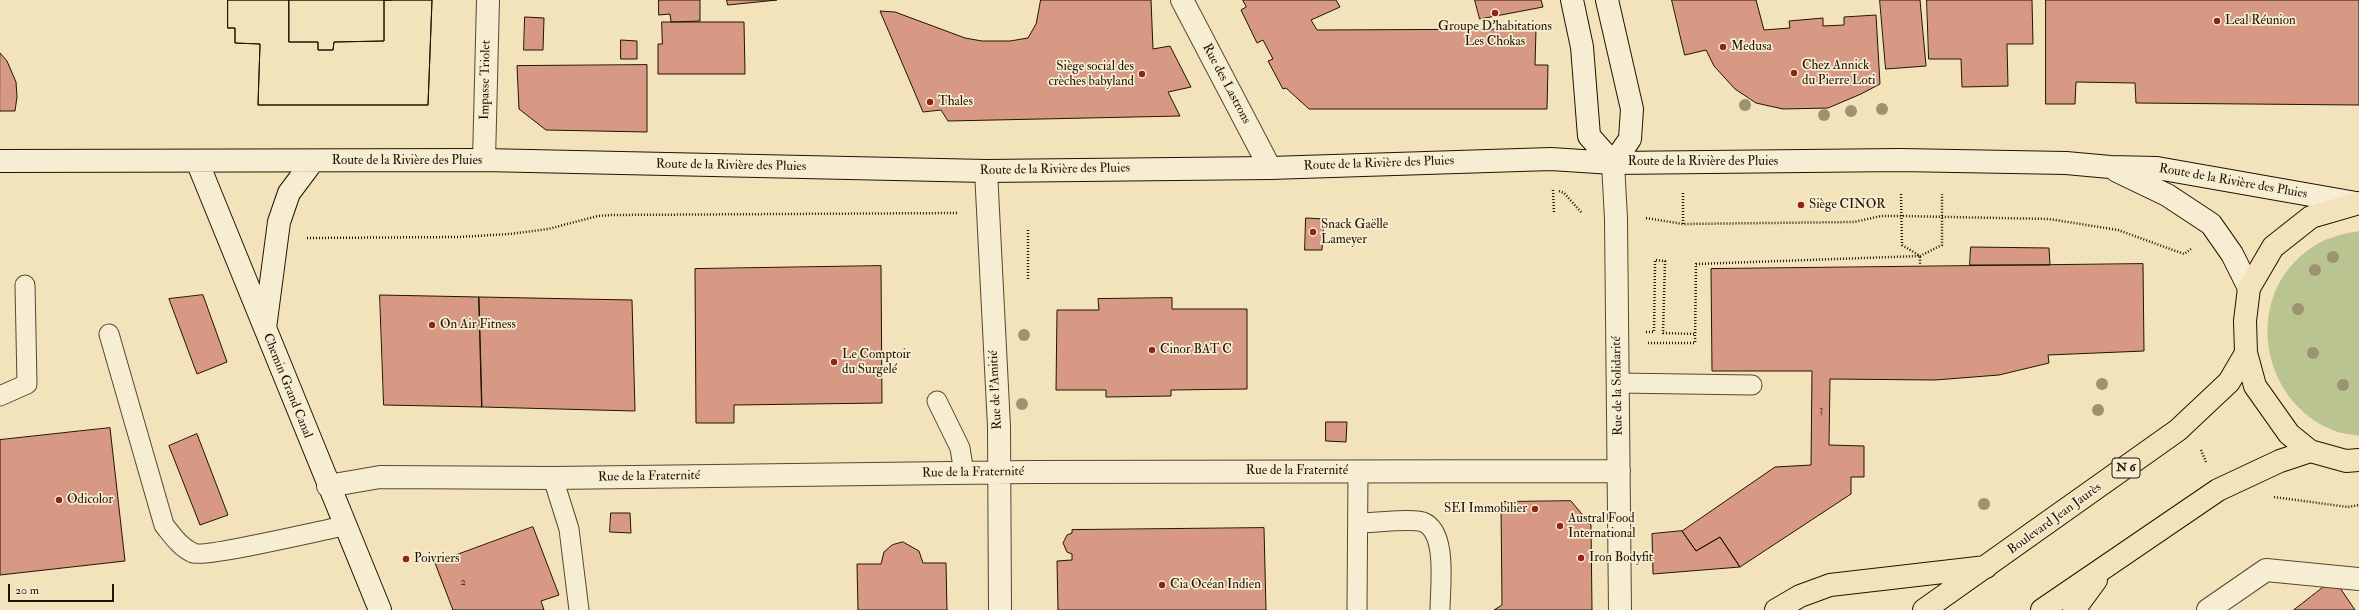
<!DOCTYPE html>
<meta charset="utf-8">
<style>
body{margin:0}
#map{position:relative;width:2359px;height:610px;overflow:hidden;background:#f2e3bb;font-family:"IM FELL Double Pica",serif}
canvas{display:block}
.scale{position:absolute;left:8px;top:584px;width:106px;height:18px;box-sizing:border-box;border:2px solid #211404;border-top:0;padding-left:5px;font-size:12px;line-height:14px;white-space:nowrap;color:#211404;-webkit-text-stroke:3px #f7edd3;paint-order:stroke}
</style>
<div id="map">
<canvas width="2359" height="610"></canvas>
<div class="scale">20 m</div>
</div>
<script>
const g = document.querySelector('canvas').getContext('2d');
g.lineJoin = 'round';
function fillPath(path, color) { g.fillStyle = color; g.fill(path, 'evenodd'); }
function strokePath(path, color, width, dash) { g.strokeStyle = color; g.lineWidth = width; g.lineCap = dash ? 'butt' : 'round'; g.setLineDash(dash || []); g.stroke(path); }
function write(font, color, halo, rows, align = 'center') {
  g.font = font + ' "IM FELL Double Pica",serif'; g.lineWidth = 3.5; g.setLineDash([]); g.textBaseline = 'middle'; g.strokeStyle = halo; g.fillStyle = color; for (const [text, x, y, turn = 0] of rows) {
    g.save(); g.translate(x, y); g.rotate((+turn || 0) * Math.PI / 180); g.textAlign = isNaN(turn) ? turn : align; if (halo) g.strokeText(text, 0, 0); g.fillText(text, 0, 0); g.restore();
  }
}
fillPath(new Path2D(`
 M 2359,231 L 2359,436 C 2351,434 2342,434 2335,431 C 2259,402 2242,295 2311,248 C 2325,238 2342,234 2359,231 Z`), '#b9c491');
const building = new Path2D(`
 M 228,0 L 289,0 L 289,42 L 318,42 L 318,50 L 333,50 L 334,42 L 384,41 L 384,0 L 432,0 L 428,105 L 258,105 L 260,44 L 235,43 L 235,28 L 228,28 Z
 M 228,0 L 432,0 L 428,105 L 258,105 L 260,44 L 235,43 L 235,28 L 228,28 Z
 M 289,0 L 392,0 L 384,0 L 384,41 L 334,42 L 333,50 L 318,50 L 318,42 L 289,42 Z
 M 659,0 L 700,0 L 700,21 L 671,22 L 670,14 L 659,15 Z
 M 727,0 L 777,0 L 728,5 Z
 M 1041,0 L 1151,0 L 1153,49 L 1170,46 L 1191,87 L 1168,92 L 1180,116 L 948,121 L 941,110 L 923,112 L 880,11 L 895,12 L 965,38 L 982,41 L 1010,41 L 1028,38 L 1036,24 Z
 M 1243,0 L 1336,0 L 1340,7 L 1311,20 L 1317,30 L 1536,29 L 1535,65 L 1548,65 L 1547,109 L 1309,109 L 1286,88 L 1283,89 L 1268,61 L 1273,59 L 1263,40 L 1257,43 L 1241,10 L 1246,7 Z
 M 1475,0 L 1541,0 L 1543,7 L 1480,19 Z
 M 1672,0 L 1756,0 L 1764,30 L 1790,28 L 1789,21 L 1823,18 L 1823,26 L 1844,25 L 1844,17 L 1876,15 L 1880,84 L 1861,94 L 1828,108 L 1783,109 L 1756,103 L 1735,89 L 1714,66 L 1706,50 L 1685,55 Z
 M 1880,0 L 1920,0 L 1926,66 L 1886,69 Z
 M 1927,0 L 2032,0 L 2033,44 L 2007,44 L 2008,86 L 1962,87 L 1961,59 L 1929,59 Z
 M 2046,0 L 2359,0 L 2359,105 L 2136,103 L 2135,83 L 2076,82 L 2075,104 L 2046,104 Z
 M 525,17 L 544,18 L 543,50 L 524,50 Z
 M 662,22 L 744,22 L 745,74 L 658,74 L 658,44 L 662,44 Z
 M 621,40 L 637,41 L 637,59 L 621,59 Z
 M 0,53 L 7,61 L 16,82 L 17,97 L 15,111 L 0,111 Z
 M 647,65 L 647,132 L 546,130 L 519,109 L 517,66 Z
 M 1306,218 L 1324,219 L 1322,250 L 1305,250 Z
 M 1971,247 L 2049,248 L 2050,265 L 1970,265 Z
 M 2143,264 L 2144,351 L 2048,355 L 2049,363 L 1999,375 L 1935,380 L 1830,379 L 1829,445 L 1864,446 L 1864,477 L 1851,477 L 1851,494 L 1740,567 L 1720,537 L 1696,551 L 1682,531 L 1775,467 L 1811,465 L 1812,371 L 1712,371 L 1711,269 Z
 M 881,266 L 882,403 L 734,405 L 734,423 L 696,423 L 695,269 Z
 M 203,295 L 227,362 L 197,374 L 169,299 Z
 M 380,295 L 479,297 L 482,407 L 384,405 Z
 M 479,297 L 632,300 L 635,411 L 482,407 Z
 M 1172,298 L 1172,309 L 1247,309 L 1247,389 L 1171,390 L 1171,396 L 1106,397 L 1106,390 L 1056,390 L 1057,310 L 1099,310 L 1098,299 Z
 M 1326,422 L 1347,422 L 1346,442 L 1326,441 Z
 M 110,428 L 125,561 L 0,575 L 0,440 Z
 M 197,434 L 228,515 L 200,525 L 169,446 Z
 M 1571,501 L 1591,525 L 1592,610 L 1494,610 L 1502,605 L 1501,502 Z
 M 611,513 L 630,513 L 631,533 L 610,532 Z
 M 533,527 L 559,595 L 541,601 L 544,610 L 453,610 L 435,563 Z
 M 1264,528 L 1266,610 L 1058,610 L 1057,561 L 1072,560 L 1072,554 L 1067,552 L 1063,543 L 1067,535 L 1072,533 L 1072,530 Z
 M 1682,531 L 1696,551 L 1720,537 L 1740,567 L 1653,574 L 1652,534 Z
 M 903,542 L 919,551 L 923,563 L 946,563 L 947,610 L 858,610 L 857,564 L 881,564 L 884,552 L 892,545 Z
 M 2334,579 L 2355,610 L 2294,610 Z`);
fillPath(building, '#d79983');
strokePath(building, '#211404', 1);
const lane = new Path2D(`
 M 109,334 L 164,525 C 173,536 180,547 193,553 C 205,558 323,530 344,526
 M 1618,383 L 1752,385
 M 0,396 L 27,384 L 25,285
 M 937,401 L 960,448 L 964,473
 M 553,478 L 569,529 L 579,610
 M 1358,523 C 1372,523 1412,518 1423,522 C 1448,532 1440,587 1440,610
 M 1357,610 L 1358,471`);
const street = new Path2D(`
 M 1182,0 L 1270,168
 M 484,160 L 488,0
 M 1613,163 L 1616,219 L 1620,610
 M 986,171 L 999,427 L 1000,610
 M 328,486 L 380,477 L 553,478 L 1031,472 L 1619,471
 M 2208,610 L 2266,570 L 2359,579`);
const secondary = new Path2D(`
 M 1572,0 L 1582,47 L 1589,136 L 1613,163
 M 1607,0 L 1632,109 L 1630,139 L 1613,163
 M 0,161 L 484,160 L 986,171 L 1270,168 L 1551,159 L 1613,163 L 1900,160 L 2066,163 L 2110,167 L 2157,168 L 2356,203
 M 197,161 L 380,610
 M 2117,171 L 2167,195 L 2211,224 L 2232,254 L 2249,288
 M 265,328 L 279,222 L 289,193 L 313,161`);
const primary = new Path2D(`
 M 2359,203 L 2311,217 L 2273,247 L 2249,288 L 2245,321 L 2246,353 L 2255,386 L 2289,434 L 2310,451 L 2346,461 L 2359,460
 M 1776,610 L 1800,596 L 1830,585 L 1986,567
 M 1924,610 L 2178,430 L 2229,382 L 2246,353
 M 2042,610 L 2218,490 L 2280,461 L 2310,451
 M 2074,610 L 2096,580`);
strokePath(lane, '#554832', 21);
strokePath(street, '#554832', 24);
strokePath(secondary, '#211404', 24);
strokePath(primary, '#211404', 24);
strokePath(new Path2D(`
 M 1553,190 L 1554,213
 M 1559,191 L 1564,193 L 1582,213
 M 1901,194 L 1902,245 L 1920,256 L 1942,245 L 1942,194
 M 1646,218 L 1683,224 L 1854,222 L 1881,216 L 1901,216 L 2049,219 L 2118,230 L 2184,254 L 2191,249
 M 1683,224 L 1683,191
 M 1028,230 L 1028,281
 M 307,238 L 459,237 L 510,234 L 548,229 L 598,216 L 611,215 L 958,213
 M 1646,332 L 1654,332 L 1655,260 L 1665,261 L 1663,333 L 1695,334
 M 1648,343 L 1695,343 L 1696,264 L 1920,256 L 1920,265
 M 2201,450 L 2206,462
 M 2274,497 L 2348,507 L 2359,505`), '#211404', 2.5, [1, 2]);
strokePath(lane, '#f7edd3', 19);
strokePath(street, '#f7edd3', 22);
strokePath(secondary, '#f7edd3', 22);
strokePath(primary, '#f2e3bb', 22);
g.fillStyle = '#9c9371';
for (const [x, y] of [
 [1745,105],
 [1882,109],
 [1851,111],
 [1824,115],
 [2333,257],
 [2315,270],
 [2298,309],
 [1024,335],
 [2313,353],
 [2102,384],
 [2343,385],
 [1022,404],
 [2098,410],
 [1984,504]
]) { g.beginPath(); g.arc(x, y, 6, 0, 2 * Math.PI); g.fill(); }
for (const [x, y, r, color] of [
 [1495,13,4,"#8f2418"],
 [2217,21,4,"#8f2418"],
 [1723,47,4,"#8f2418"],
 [1794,73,4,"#8f2418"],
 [1142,74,4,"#8f2418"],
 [930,102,4,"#8f2418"],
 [1801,205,4,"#8f2418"],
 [1313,232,4,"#8f2418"],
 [432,325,4,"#8f2418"],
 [1152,350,4,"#8f2418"],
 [834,362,4,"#8f2418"],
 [59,500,4,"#8f2418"],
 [1535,509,4,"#8f2418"],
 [1560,526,4,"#8f2418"],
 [1581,558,4,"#8f2418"],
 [406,559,4,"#8f2418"],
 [1162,585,4,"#8f2418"]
]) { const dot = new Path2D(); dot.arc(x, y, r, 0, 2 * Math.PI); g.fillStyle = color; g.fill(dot); strokePath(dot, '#f7edd3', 1.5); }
write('11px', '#4e3524', null, [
 ["3",1821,411],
 ["2",463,583]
]);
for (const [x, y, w] of [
 [2126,468,28]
]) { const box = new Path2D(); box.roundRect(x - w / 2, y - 10, w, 20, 3); g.fillStyle = '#f7edd3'; g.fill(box); strokePath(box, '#211404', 1); }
write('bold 12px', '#211404', null, [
 ["N 6",2126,468]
]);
write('13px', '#211404', '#f7edd3', [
 ["Leal Réunion",2225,21],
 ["Groupe D'habitations",1495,27,"center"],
 ["Les Chokas",1495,42,"center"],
 ["Medusa",1731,47],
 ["Chez Annick",1802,66],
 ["du Pierre Loti",1802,81],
 ["Siège social des",1134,67,"right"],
 ["crèches babyland",1134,82,"right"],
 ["Thales",938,102],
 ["Siège CINOR",1809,205],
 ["Snack Gaëlle",1321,225],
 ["Lameyer",1321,240],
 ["On Air Fitness",440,325],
 ["Cinor BAT C",1160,350],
 ["Le Comptoir",842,355],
 ["du Surgelé",842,370],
 ["Odicolor",67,500],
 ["SEI Immobilier",1527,509,"right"],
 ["Austral Food",1568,519],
 ["International",1568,534],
 ["Iron Bodyfit",1589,558],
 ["Poivriers",414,559],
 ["Cia Océan Indien",1170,585]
], 'left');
write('13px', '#211404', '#f7edd3', [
 ["Impasse Triolet",486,80,-89],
 ["Rue des Lastrons",1226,84,62],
 ["Route de la Rivière des Pluies",407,161],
 ["Route de la Rivière des Pluies",1703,162],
 ["Route de la Rivière des Pluies",1379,164,-2],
 ["Route de la Rivière des Pluies",731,166,1],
 ["Route de la Rivière des Pluies",1055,170,-1],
 ["Route de la Rivière des Pluies",2233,182,10],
 ["Chemin Grand Canal",287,386,68],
 ["Rue de la Solidarité",1618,386,-91],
 ["Rue de l'Amitié",996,390,-93],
 ["Rue de la Fraternité",1297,471],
 ["Rue de la Fraternité",973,473,-1],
 ["Rue de la Fraternité",649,477,-1],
 ["Boulevard Jean Jaurès",2055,519,-36]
]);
</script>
